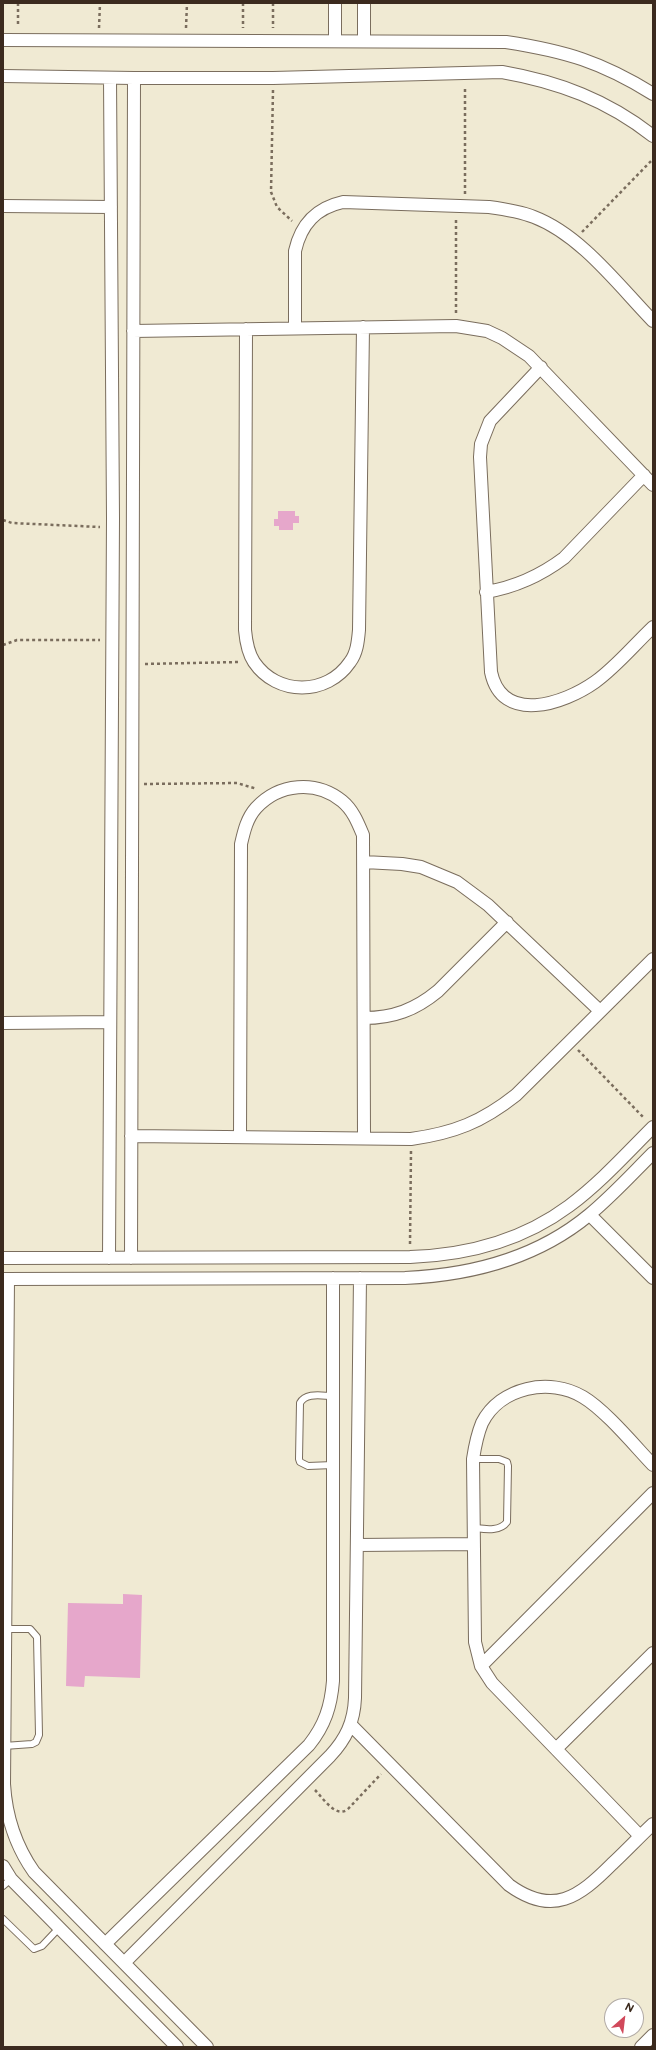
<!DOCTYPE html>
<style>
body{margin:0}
#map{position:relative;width:656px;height:2050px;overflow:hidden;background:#f0ead3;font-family:"Balsamiq Sans",sans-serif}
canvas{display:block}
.frame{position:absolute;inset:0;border:4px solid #3b2a1e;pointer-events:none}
.north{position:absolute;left:604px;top:1998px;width:40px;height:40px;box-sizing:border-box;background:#fff;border:1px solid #b1aaa5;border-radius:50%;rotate:28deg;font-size:11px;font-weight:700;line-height:16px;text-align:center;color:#3b2a1e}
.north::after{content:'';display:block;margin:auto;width:14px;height:18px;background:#d1495b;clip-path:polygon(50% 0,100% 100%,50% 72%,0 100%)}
</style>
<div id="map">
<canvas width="656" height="2050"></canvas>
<div class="frame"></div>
<div class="north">N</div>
</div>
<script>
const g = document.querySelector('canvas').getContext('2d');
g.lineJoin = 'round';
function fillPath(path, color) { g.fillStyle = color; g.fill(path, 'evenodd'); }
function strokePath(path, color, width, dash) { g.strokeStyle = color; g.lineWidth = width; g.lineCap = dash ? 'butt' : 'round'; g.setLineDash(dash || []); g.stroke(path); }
fillPath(new Path2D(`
 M 278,511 L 295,511 L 295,516 L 299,516 L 299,523 L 293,523 L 293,530 L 279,530 L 279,526 L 274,526 L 274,519 L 278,519 Z
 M 123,1594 L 142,1595 L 140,1678 L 85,1676 L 84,1687 L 66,1686 L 68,1603 L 123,1604 Z`), '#e6a7cb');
const lane = new Path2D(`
 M 333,1396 C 322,1396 306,1392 300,1403 L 299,1459 L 300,1462 L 308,1466 L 333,1465
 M 473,1459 L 499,1459 L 507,1462 L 508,1466 L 507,1522 C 500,1532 484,1529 474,1528
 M 4,1746 L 32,1744 L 36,1742 L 39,1735 L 37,1637 L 30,1629 L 5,1629
 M 3,1886 L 11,1879
 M 3,1919 L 34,1949 L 42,1946 L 59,1928`);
const street = new Path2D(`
 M 3,40 L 506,42 C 565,51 602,62 653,94
 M 335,41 L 335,3
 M 364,41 L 364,3
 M 3,76 L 134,78 L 273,78 L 502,72 C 559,82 607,100 653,136
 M 3,206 L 111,207
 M 295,328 L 295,251 C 301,224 316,208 343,202 L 489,207 C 504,209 519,211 534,217 C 581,235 619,286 653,321
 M 246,329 L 245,630 C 246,641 248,653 254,662 C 277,696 327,696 350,662 C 357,653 358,641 359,630 L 363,327
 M 133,331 L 456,326 L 487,331 L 502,338 L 529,356 L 653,485
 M 541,367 L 490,421 L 481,444 L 480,457 L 491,672 C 502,725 564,704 595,682 C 616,667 634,645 653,627
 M 486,592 C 516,587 540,576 564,558 L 644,475
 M 364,862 L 402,864 L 421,867 L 457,882 L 488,905 L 600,1011
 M 364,1018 C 393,1018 415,1010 438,991 L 507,922
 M 3,1023 L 110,1022
 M 131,1136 L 411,1139 C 454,1133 482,1122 516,1095 L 653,959
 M 240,1137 L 241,844 C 244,831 247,818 256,808 C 279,783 316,780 342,801 C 353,810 358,823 363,835 L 364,1138
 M 590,1215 L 653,1278
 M 3,1258 L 410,1257 C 468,1255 522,1241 569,1206 C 600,1183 626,1154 653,1127
 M 109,1258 L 113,518 L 110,78
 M 131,1258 L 134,78
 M 3,1279 L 405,1278 C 472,1275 537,1258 589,1215 C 612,1196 632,1174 653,1153
 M 8,1279 L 4,1784 C 6,1817 15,1845 34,1872 L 207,2047
 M 357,1545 L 474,1544
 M 481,1666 L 653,1493
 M 351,1725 L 509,1885 C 553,1917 579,1897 612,1864 C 626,1851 639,1837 653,1824
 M 556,1749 L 653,1653
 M 640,1836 L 492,1683 L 481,1666 L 475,1642 L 473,1459 C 475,1446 477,1435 482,1423 C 500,1387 550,1377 583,1397 C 605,1410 634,1445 653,1465
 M 3,1866 L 11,1879 L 177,2047
 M 105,1944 L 309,1745 C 325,1725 331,1706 333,1681 L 333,1278
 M 124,1963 L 330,1756 C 346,1739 354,1722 355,1698 L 360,1278
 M 641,2047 L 653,2035`);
strokePath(lane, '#7a6d5d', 8);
strokePath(street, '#7a6d5d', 14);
strokePath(new Path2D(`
 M 18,3 L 18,27
 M 243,3 L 243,28
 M 273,3 L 273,28
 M 99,28 L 100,3
 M 186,28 L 187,3
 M 273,90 L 271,192 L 277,207 L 292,221
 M 465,194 L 465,87
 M 582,232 L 653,159
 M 456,313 L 456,218
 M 3,520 L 12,523 L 100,527
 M 3,645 L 17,640 L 100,640
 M 145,664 L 240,662
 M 144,784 L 237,783 L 257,789
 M 578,1050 L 644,1118
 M 410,1244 L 411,1151
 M 315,1790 C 323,1798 336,1819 348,1809 L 381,1774`), '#7a6d5d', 2.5, [3, 3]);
strokePath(lane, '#fff', 6);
strokePath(street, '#fff', 12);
</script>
